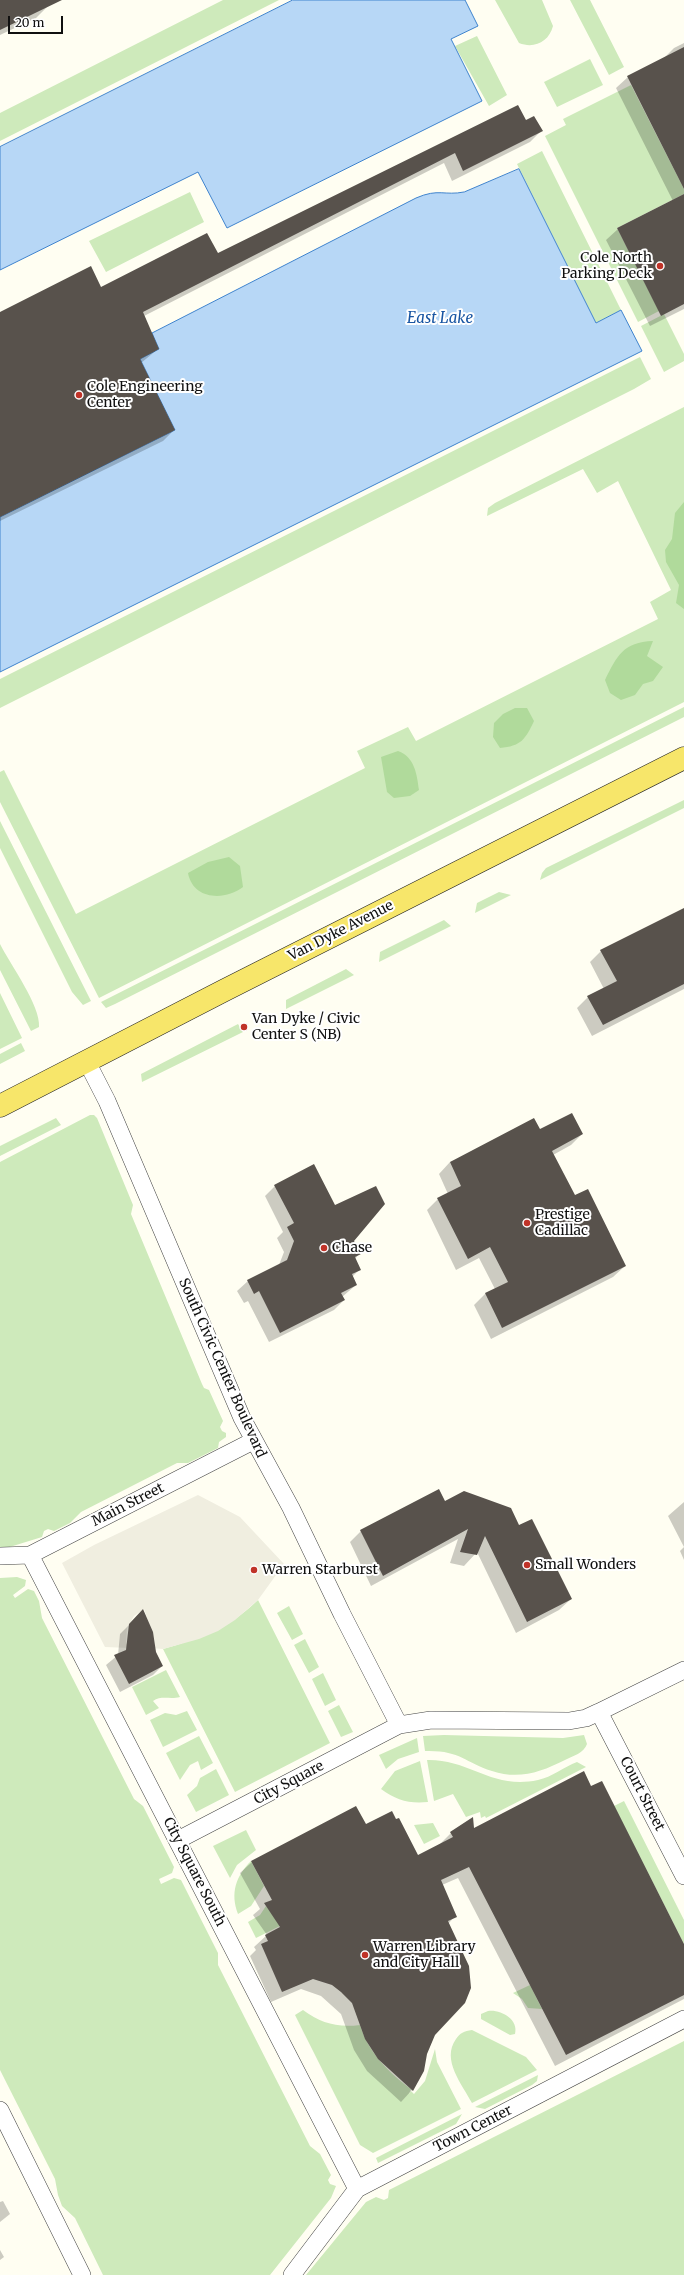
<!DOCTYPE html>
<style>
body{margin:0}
#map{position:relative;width:684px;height:2275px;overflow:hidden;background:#fffef2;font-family:Merriweather,serif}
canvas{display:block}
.scale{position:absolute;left:8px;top:16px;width:55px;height:18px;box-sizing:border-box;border:2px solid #101010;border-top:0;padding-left:5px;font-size:12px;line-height:14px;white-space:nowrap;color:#101010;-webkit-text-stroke:3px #fff;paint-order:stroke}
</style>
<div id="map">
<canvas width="684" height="2275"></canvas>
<div class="scale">20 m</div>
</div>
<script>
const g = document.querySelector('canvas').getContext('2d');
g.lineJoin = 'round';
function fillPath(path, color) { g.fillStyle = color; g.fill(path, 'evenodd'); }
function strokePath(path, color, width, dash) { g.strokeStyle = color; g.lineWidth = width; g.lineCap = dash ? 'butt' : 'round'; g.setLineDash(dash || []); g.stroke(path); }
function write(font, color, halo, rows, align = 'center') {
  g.font = font + ' Merriweather,serif'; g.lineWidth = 4; g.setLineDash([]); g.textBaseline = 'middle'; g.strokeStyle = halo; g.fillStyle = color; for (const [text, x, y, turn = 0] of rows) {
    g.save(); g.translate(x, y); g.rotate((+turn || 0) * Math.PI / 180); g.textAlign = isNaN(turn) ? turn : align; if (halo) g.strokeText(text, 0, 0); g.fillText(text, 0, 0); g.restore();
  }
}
fillPath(new Path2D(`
 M 223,0 L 279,0 L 0,141 L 0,113 Z
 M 495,0 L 542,0 L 553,26 C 549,42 534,49 519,43 Z
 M 570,0 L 590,0 L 624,67 L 609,75 Z
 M 477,36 L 507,95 L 489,106 L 455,46 Z
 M 590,59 L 603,85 L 557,107 L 544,82 Z
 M 631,85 L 684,189 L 684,194 L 617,228 L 659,311 L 638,322 L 545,136 L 566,125 L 563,119 Z
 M 542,151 L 621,310 L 596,323 L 517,164 Z
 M 190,192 L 204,222 L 106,272 L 89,241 Z
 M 664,314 L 684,354 L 684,361 L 664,372 L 641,326 Z
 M 640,357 L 651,379 L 634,389 L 0,708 L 0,679 Z
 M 684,407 L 684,702 L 99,998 L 0,802 L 0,772 L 4,770 L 76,914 L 365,768 L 357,751 L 408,727 L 416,741 L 658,619 L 650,602 L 671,590 L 618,481 L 597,493 L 583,469 L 487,516 L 488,508 L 495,503 Z
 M 684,707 L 684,717 L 115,1004 L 106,1008 L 101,1002 Z
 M 684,800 L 684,808 L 540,880 L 542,873 L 546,868 Z
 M 0,821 L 91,1001 L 83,1005 L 72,992 L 0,848 Z
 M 499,892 L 511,895 L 475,913 L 477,903 Z
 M 444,920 L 451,926 L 379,962 L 380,952 Z
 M 0,944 C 10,964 41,1006 39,1027 L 31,1031 L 0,970 Z
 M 346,969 L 354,975 L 286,1009 L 286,1000 Z
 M 0,993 L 22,1038 L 0,1049 Z
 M 238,1024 L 243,1032 L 142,1082 L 141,1074 Z
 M 21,1043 L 25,1051 L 0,1064 L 0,1054 Z
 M 90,1115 L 94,1115 L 97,1118 L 133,1205 L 131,1214 L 202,1384 L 204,1388 L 209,1390 L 223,1421 L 220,1427 L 222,1431 L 226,1433 L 226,1437 L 219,1442 L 218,1448 L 188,1463 L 177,1463 L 81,1512 L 70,1523 L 54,1531 L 48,1529 L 44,1531 L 42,1537 L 0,1550 L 0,1162 Z
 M 56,1118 L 61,1125 L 0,1156 L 0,1146 Z
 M 17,1577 L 26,1580 L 25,1586 L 13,1595 L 15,1598 L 28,1589 L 34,1591 L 39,1601 L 42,1618 L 134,1799 L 143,1806 L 174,1867 L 172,1873 L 159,1879 L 161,1884 L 174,1878 L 181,1880 L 218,1953 L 218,1965 L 310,2146 L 320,2154 L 331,2175 L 328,2180 L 330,2184 L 336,2186 L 331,2198 L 270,2275 L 103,2275 L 75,2218 L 62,2206 L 58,2195 L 55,2179 L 0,2070 L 0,1578 Z
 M 258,1600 L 330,1743 L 235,1792 L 163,1649 C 201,1638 229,1628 258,1600 Z
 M 289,1606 L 303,1634 L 292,1640 L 277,1613 Z
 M 305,1639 L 319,1667 L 309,1673 L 294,1645 Z
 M 166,1670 L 180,1697 C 170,1700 162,1695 153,1701 L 159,1708 L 146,1715 L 132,1687 Z
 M 323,1673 L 336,1700 L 325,1706 L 312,1679 Z
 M 339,1705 L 353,1732 L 341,1737 L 328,1711 Z
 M 187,1711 L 197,1730 L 163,1747 L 150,1720 L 165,1713 L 176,1715 Z
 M 444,1735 L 563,1738 L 584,1735 L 587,1744 C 584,1753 573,1756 565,1760 C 541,1772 519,1780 492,1771 C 464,1762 460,1750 425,1751 L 423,1736 Z
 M 199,1736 L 213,1763 L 201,1770 L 198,1761 L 190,1765 L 180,1780 L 166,1753 Z
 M 417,1738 L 419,1752 L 398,1759 L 386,1769 L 379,1755 Z
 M 427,1760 C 470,1759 492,1790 538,1780 C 552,1777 564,1767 577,1762 L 586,1767 L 486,1818 L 485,1816 L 481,1818 L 480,1812 L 466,1817 L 453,1794 L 434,1801 Z
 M 420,1761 L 428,1802 C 409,1804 396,1800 381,1789 L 395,1771 Z
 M 216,1769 L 229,1795 L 196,1812 L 187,1795 L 197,1786 L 200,1778 Z
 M 624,1801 L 684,1920 L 684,1944 L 614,1806 Z
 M 433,1823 L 440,1836 L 424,1844 L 414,1825 Z
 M 246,1830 L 256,1850 L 237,1865 L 230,1878 L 213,1846 Z
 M 251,1861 L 264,1886 L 251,1906 L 238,1914 C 230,1893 236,1876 251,1861 Z
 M 266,1906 L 275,1918 L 282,1925 L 256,1938 L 248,1922 L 260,1915 Z
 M 530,1985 L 542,2009 L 528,2008 L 522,1999 L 513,1993 Z
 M 303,2010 C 321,2023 337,2028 360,2025 C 368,2052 389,2073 411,2089 L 409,2094 L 411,2091 L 414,2094 L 425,2081 L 435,2049 L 437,2062 L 461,2109 L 373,2153 L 360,2145 L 295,2015 Z
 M 488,2011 C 500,2009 519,2019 515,2034 L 510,2035 L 481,2019 L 481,2014 Z
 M 472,2030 L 526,2057 L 537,2070 L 472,2103 C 462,2084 441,2060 456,2039 C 460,2033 464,2031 472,2030 Z
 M 684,2041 L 684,2275 L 306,2275 L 366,2202 L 376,2197 L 384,2200 L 388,2198 L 389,2190 Z
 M 538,2075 L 537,2081 L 532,2085 L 485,2109 L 475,2107 Z
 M 462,2114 L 456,2124 L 378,2163 L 376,2158 Z`), '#ceeabb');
fillPath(new Path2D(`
 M 684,502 L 684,609 L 676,603 L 679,585 L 666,562 L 665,550 L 672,539 L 675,513 Z
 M 653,641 L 647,656 L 663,667 L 653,681 L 643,684 L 635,695 L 621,700 L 610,693 L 605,680 C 617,656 623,642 653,641 Z
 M 515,708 L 527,708 L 534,721 C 525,740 521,746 500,748 L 493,737 L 494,723 L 503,714 Z
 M 398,751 C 415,757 417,775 419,790 L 410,796 L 394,798 L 387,792 L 381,757 Z
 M 229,857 L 240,866 L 243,887 C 225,901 193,900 188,873 L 208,862 Z`), '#b0da9b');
fillPath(new Path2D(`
 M 198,1495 L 240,1517 L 284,1564 L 258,1600 L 235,1620 L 218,1631 L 199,1639 L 163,1649 L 151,1648 L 155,1646 L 154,1638 L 144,1609 L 134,1616 L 127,1628 L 126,1643 L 130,1648 L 105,1647 L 62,1563 L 94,1545 Z`), '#f0eee0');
const water = new Path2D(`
 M 293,0 L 465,0 L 478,26 L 451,39 L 482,101 L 227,228 L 198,172 L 0,270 L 0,147 Z
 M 519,169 L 596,323 L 621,310 L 642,351 L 0,672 L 0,517 L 175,430 L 140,359 L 159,349 L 152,333 L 416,198 C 439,188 444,196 464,192 Z`);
fillPath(water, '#b7d7f6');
strokePath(water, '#3f83cd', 1);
fillPath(new Path2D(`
 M 0,0 L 43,0 L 47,7 L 36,18 L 0,35 Z
 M 684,43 L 684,309 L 650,326 L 606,240 L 618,229 L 673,201 L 616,88 L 628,77 L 663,59 L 674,48 Z
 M 525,121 L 541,131 L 530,142 L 452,181 L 444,163 L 144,316 L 158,349 L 141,363 L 174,430 L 163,441 L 0,521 L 0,314 L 101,289 L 218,254 Z
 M 684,909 L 684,989 L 592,1036 L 577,1008 L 588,997 L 604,989 L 590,962 L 601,951 Z
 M 540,1131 L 582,1134 L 571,1145 L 553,1155 L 575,1197 L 625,1266 L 613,1277 L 491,1339 L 474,1305 L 485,1294 L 495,1289 L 479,1258 L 456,1270 L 427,1210 L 438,1199 L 448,1194 L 439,1174 L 450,1162 Z
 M 275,1186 L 335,1206 L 359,1254 L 355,1259 L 360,1269 L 352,1277 L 356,1285 L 342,1297 L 344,1300 L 334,1310 L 269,1342 L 248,1301 L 244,1303 L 237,1291 L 248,1281 L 279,1265 L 284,1252 L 277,1238 L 283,1232 L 265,1196 Z
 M 445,1502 L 519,1527 L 571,1599 L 559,1610 L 516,1633 L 477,1552 L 464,1566 L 450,1563 L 458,1539 L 371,1586 L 350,1542 L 361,1531 Z
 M 684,1502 L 684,1560 L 680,1551 L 684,1547 L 668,1516 Z
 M 135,1619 L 162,1666 L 153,1675 L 120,1692 L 106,1665 L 118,1655 L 120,1634 Z
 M 591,1787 L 684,1946 L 684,1999 L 555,2066 L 458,1878 L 442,1885 L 455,1916 L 449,1923 L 435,2034 L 426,2054 L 423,2070 L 412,2090 L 401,2102 L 367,2071 L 354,2050 L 341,2014 L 321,1996 L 301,1989 L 271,2002 L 250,1956 L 256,1950 L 254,1947 L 267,1935 L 253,1915 L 260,1909 L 240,1873 L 252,1862 L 366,1825 L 418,1857 L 440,1844 L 451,1833 L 473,1830 Z
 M 3,2201 L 10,2214 L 0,2222 L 0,2202 Z
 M 0,2250 L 4,2257 L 0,2260 Z`), '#0003');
fillPath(new Path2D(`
 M 0,0 L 62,0 L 0,30 Z
 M 684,47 L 684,189 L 627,76 Z
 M 518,105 L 526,120 L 534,116 L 543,131 L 463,171 L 455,153 L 143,312 L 159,349 L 140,359 L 175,430 L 0,517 L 0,312 L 91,266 L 101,287 L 207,233 L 218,253 Z
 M 684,194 L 684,304 L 661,316 L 617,228 Z
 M 684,908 L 684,984 L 603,1025 L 587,996 L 617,981 L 600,950 Z
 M 572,1113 L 583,1134 L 552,1151 L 575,1195 L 588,1189 L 626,1266 L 502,1328 L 485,1293 L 508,1282 L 490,1247 L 468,1259 L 437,1198 L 461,1186 L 450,1162 L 534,1118 L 540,1129 Z
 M 314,1164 L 335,1205 L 376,1186 L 385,1204 L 354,1241 L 361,1254 L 355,1257 L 361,1270 L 352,1274 L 357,1285 L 341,1293 L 345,1300 L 280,1333 L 259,1291 L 254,1294 L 247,1280 L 287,1260 L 294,1241 L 287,1227 L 294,1223 L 274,1185 Z
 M 439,1489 L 445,1501 L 464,1491 L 511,1508 L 519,1525 L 532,1519 L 572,1599 L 527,1622 L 485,1536 L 477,1555 L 460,1552 L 468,1529 L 383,1576 L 360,1530 Z
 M 143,1609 L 153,1632 L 156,1652 L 163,1666 L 129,1684 L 114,1655 L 126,1650 L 129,1624 Z
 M 584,1771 L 591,1786 L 602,1781 L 684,1944 L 684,1995 L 566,2055 L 469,1867 L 441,1880 L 457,1917 L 448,1921 L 469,1966 L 471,1988 L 465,2003 L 435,2035 L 427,2054 L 424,2071 L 413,2091 L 378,2059 L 365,2039 L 352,2003 L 341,1992 L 332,1985 L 313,1979 L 282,1992 L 261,1944 L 268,1941 L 265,1935 L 280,1927 L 264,1903 L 272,1900 L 251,1861 L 356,1806 L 366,1824 L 392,1811 L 396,1819 L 399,1818 L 418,1855 L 453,1837 L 450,1832 L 473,1817 L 474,1828 Z`), '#58524c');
const street = new Path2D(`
 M 87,1062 L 107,1101 L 242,1418 L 291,1508 L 342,1614 L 399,1725
 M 30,1555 L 357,2189
 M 0,1556 L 30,1555 L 253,1441
 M 599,1712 L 684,1876
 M 178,1840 L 399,1725 L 431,1720 L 569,1721 L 586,1718 L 599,1712 L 684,1670
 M 0,2110 L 82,2275
 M 292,2275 L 357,2189 L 684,2019`);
const primary = new Path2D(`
 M 0,1106 L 225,990 L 684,758`);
strokePath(street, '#434343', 18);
strokePath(primary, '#212121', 23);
strokePath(street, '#fff', 17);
strokePath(primary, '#f7e66a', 22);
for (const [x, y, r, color] of [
 [660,266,4,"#c03328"],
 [79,395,4,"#c03328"],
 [244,1027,4,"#c03328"],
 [527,1223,4,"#c03328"],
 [324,1248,4,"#c03328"],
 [527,1565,4,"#c03328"],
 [254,1570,4,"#c03328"],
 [365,1955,4,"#c03328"]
]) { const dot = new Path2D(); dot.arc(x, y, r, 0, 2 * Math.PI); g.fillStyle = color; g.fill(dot); strokePath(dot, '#fff', 1.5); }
write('14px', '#101010', '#fff', [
 ["Cole North",652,258,"right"],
 ["Parking Deck",652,274,"right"],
 ["Cole Engineering",87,387],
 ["Center",87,403],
 ["Van Dyke / Civic",252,1019],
 ["Center S (NB)",252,1035],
 ["Prestige",535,1215],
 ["Cadillac",535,1231],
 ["Chase",332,1248],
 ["Small Wonders",535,1565],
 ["Warren Starburst",262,1570],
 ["Warren Library",373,1947],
 ["and City Hall",373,1963]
], 'left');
write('14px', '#101010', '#fff', [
 ["Van Dyke Avenue",341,931,-27],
 ["South Civic Center Boulevard",222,1368,66],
 ["Main Street",128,1505,-27],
 ["City Square",289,1783,-28],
 ["Court Street",642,1794,63],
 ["City Square South",194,1872,63],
 ["Town Center",473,2129,-27]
]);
write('italic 15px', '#1855a2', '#fff', [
 ["East Lake",440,319]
]);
</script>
